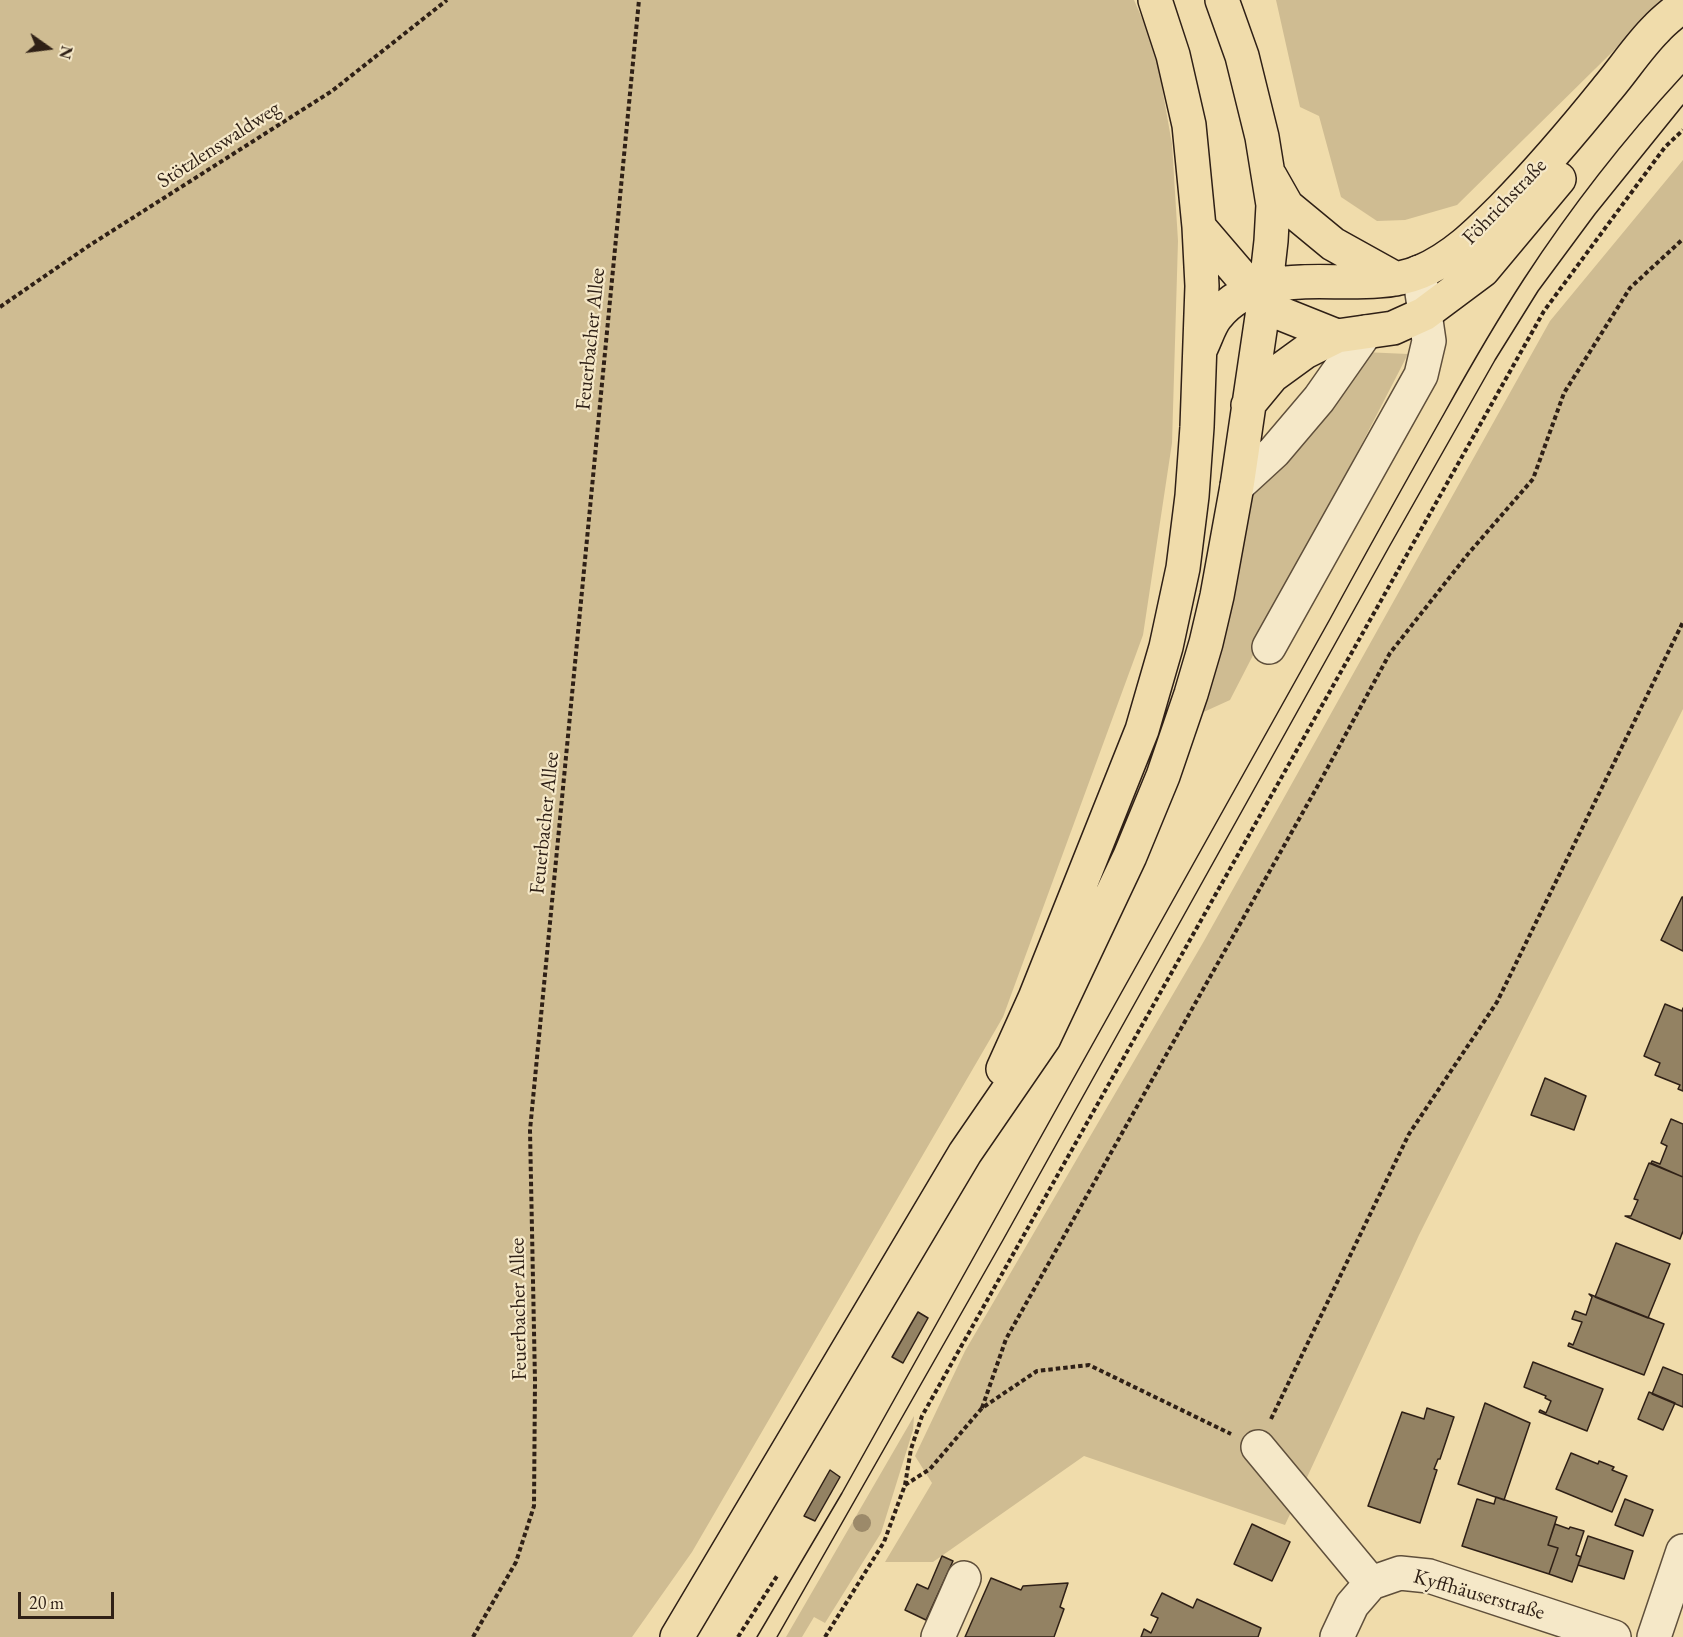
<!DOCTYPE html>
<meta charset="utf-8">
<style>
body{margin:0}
#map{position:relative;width:1683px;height:1637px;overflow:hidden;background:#f0dcab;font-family:"EB Garamond",serif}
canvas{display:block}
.north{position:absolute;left:18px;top:18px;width:60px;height:60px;-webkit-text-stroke:4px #f5e8c8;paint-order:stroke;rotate:104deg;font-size:16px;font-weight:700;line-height:24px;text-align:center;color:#2f2016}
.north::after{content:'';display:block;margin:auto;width:21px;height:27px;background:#2f2016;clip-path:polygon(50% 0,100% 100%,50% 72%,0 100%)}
.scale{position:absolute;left:18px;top:1592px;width:96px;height:27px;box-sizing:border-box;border:3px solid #2f2016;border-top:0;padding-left:8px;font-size:18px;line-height:21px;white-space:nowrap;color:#2f2016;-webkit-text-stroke:4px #f5e8c8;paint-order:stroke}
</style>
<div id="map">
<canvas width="1683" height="1637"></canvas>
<div class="north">N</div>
<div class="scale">20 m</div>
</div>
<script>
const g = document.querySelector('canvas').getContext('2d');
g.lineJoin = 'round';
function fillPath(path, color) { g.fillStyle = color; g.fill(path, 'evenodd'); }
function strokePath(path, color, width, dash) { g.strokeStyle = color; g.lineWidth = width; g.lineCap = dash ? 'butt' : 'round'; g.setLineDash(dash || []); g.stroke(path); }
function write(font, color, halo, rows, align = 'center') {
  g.font = font + ' "EB Garamond",serif'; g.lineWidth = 4.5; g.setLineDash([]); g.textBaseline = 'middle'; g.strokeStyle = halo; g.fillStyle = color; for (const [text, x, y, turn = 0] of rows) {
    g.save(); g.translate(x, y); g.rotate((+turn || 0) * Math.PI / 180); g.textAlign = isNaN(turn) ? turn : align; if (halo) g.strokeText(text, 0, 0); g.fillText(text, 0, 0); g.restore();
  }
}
fillPath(new Path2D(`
 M 0,0 L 1134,0 L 1155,48 L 1172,144 L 1178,241 L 1172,443 L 1143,635 L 1003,1017 L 692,1552 L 632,1637 L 0,1637 Z
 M 1276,0 L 1665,0 L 1457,205 L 1405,220 L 1377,221 L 1341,197 L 1319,116 L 1300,107 Z
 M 1683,160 L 1683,709 L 1419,1235 L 1285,1525 L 1084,1456 L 933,1562 L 885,1562 L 932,1483 L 915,1456 L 965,1351 L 1204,941 L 1550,321 Z
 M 1363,352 L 1408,354 L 1230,700 L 1197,715 L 1254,485 Z
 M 914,1416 L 913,1430 L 881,1533 L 825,1623 L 814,1617 L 802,1637 L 786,1637 Z`), '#cfbc92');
const building = new Path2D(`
 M 1682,897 L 1683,897 L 1683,951 L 1661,940 Z
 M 1665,1004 L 1682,1011 L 1683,1008 L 1683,1091 L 1678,1089 L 1680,1085 L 1655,1075 L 1660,1063 L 1644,1056 Z
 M 1545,1078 L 1586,1096 L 1574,1130 L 1531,1115 Z
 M 1671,1119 L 1683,1124 L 1683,1177 L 1651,1163 L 1652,1161 L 1660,1164 L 1667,1146 L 1661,1143 Z
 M 1649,1163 L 1683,1177 L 1683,1231 L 1680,1239 L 1625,1216 L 1631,1216 L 1638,1200 L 1634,1199 Z
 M 1616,1243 L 1670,1264 L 1648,1318 L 1595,1297 Z
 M 1589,1294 L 1664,1324 L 1644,1375 L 1568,1346 L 1569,1343 L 1573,1345 L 1582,1322 L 1572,1319 L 1575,1311 L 1586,1315 L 1592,1297 Z
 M 918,1312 L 928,1318 L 903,1363 L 892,1357 Z
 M 1533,1362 L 1603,1389 L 1587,1431 L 1539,1412 L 1540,1410 L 1546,1413 L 1551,1401 L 1545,1398 L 1546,1396 L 1524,1387 Z
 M 1663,1367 L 1683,1375 L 1683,1407 L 1652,1394 Z
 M 1649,1392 L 1675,1403 L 1663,1430 L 1638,1419 Z
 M 1485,1403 L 1530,1423 L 1504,1500 L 1458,1484 Z
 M 1427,1408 L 1454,1417 L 1440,1459 L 1438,1459 L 1434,1469 L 1437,1470 L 1420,1523 L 1368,1506 L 1402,1412 L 1424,1419 Z
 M 1571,1453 L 1598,1464 L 1599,1461 L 1614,1467 L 1612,1470 L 1627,1476 L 1612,1512 L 1556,1489 Z
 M 830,1470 L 840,1477 L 815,1521 L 804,1516 Z
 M 1496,1497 L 1557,1517 L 1548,1545 L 1558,1548 L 1549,1574 L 1462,1546 L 1477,1499 L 1494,1504 Z
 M 1625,1499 L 1653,1510 L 1643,1536 L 1615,1525 Z
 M 1252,1524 L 1290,1542 L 1272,1581 L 1234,1564 Z
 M 1555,1524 L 1569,1529 L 1570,1527 L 1584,1531 L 1576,1555 L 1581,1557 L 1572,1582 L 1549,1574 L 1558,1548 L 1548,1545 Z
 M 1588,1536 L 1633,1551 L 1624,1579 L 1578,1565 Z
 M 942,1556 L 953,1561 L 926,1620 L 905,1610 L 917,1584 L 928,1589 Z
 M 991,1578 L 1021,1590 L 1023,1586 L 1068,1583 L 1060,1607 L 1064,1609 L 1054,1637 L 965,1637 Z
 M 1162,1593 L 1193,1608 L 1197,1599 L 1261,1628 L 1258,1637 L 1141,1637 L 1144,1629 L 1151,1633 L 1158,1618 L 1151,1615 Z`);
fillPath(building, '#938263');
strokePath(building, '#2f2016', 1.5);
const minor = new Path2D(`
 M 1237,486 L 1274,452 L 1319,399 L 1366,332
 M 1269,647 L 1421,375 L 1429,341 L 1419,272
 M 1258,1447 L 1371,1583
 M 938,1637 L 964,1578
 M 1337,1637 L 1352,1605 L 1371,1583 L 1400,1573 L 1429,1576 L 1614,1637
 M 1654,1637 L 1683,1551`);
const major = new Path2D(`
 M 1270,176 L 1287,206 L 1333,244 L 1396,279
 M 1199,227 L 1264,303 L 1277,312 L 1337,336
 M 1201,348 C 1206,338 1210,324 1217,316 C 1264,257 1357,298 1420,272 C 1453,258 1477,234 1502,209 C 1539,171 1574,130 1607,89 C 1624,69 1638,47 1656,29 C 1664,20 1674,13 1683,5
 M 1248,405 L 1272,376 L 1305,352 L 1337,336 L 1393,328 L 1424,314 L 1483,270 L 1559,179
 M 1003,1069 L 1035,998 L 1142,730 L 1166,647 L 1183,568 L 1192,496 L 1197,427 L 1202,286 L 1199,227 L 1189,125 L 1173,55 L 1155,0
 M 677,1637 L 965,1153 L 1044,1038 L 1130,856 L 1163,776 L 1191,694 L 1206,643 L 1217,596 L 1237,486 L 1264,303 L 1271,241 L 1273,205 L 1262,137 L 1242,56 L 1222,0`);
strokePath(minor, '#5f4f3b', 36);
strokePath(major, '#2f2016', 36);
strokePath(new Path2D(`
 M 0,307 L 90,245 L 332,91 L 447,0
 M 982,1408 L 1006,1339 L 1316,789 L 1390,653 L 1468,554 L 1533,479 L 1564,393 L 1630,288 L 1683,239
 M 1271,1419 L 1409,1134 L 1497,1002 L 1683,622
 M 905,1485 L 930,1469 L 982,1408 L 1037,1371 L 1089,1365 L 1231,1434
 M 473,1637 L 516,1562 L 534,1506 L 535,1381 L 530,1130 L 639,0
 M 738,1637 L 777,1576
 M 825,1637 L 884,1542 L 905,1485 L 911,1449 L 922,1416 L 1544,311 L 1665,147 L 1683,130`), '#2f2016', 4, [4.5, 3]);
strokePath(minor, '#f5e8c8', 33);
strokePath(major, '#f0dcab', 33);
strokePath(new Path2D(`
 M 757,1637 L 842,1493 L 1330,619 C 1368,549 1406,481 1445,412 C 1470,367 1496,322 1524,279 C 1571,207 1625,138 1683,75
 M 777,1637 L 1003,1240 L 1389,547 L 1495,360 L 1538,291 L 1595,214 L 1683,105`), '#2f2016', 1.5);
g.fillStyle = '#9c8a6a';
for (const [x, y] of [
 [862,1523]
]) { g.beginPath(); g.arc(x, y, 9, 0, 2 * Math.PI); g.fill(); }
write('21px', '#2f2016', '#f5e8c8', [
 ["Stötzlenswaldweg",219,145,-33],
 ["Föhrichstraße",1505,202,-46],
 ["Feuerbacher Allee",591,339,-84],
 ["Feuerbacher Allee",545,823,-84],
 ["Feuerbacher Allee",519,1309,-91],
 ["Kyffhäuserstraße",1479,1595,16]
]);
</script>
